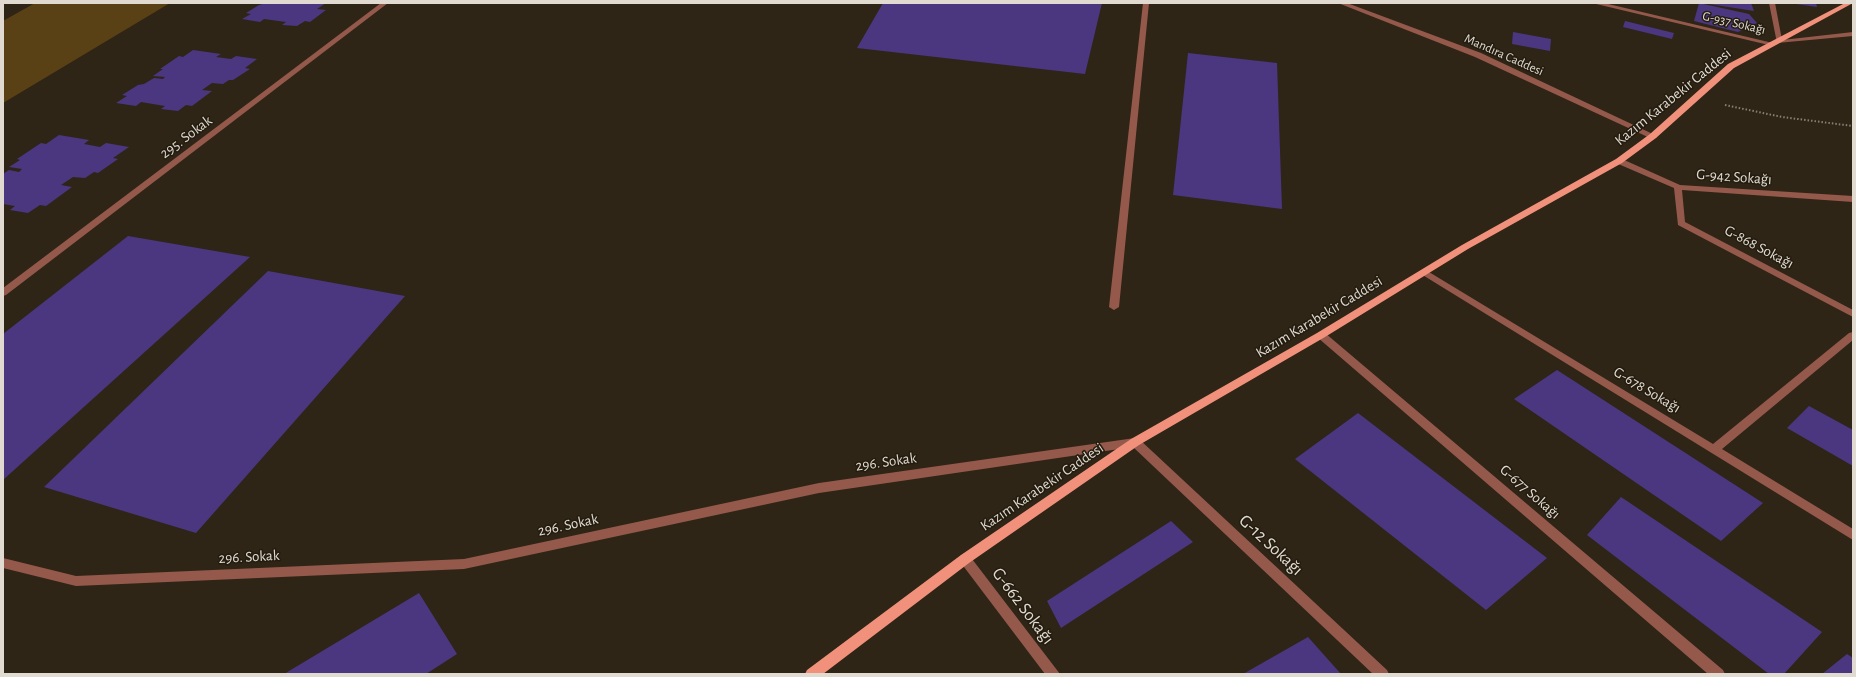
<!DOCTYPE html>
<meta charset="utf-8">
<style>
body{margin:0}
#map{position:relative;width:1856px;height:677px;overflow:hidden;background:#2e2517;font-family:"Alegreya Sans",sans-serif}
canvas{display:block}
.frame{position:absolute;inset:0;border:4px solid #e0dad1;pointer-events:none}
</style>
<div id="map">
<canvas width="1856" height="677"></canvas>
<div class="frame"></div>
</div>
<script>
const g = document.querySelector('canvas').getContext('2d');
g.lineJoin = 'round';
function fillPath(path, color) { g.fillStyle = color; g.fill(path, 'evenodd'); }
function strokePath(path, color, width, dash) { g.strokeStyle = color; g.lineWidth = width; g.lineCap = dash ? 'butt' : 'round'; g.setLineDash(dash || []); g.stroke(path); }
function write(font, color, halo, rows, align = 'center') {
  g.font = font + ' "Alegreya Sans",sans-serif'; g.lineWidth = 3; g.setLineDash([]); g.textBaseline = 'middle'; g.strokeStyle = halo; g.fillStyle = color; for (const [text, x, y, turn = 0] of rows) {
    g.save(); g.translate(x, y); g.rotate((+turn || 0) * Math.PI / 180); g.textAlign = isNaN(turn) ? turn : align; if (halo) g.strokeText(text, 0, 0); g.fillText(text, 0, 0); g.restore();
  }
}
fillPath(new Path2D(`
 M 35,3 L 170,3 L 3,103 L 3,21 Z`), '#5a4115');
fillPath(new Path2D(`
 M 266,3 L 326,3 L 317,9 L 326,10 L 310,22 L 305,21 L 297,26 L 282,25 L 286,22 L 264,19 L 260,22 L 242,19 L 251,14 L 246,13 L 259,5 Z
 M 883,3 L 1102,3 L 1085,74 L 857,48 Z
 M 1699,3 L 1749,14 L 1757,23 L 1738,32 L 1694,21 Z
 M 1709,3 L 1751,3 L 1754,11 L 1709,4 Z
 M 1796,3 L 1816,3 L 1817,7 L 1796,4 Z
 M 1625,21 L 1674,33 L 1672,39 L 1623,27 Z
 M 1513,32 L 1551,39 L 1550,51 L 1512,44 Z
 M 193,50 L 221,54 L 216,57 L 231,59 L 236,56 L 257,59 L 245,68 L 250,69 L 233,80 L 229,80 L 223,84 L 212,83 L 202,90 L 212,91 L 192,106 L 186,105 L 178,111 L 161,109 L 165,106 L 141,102 L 136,106 L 116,103 L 127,96 L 122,95 L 138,85 L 144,84 L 154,78 L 163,79 L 165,77 L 153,76 L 163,69 L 160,69 L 179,56 L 183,57 Z
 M 1188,53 L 1277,63 L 1282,209 L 1173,195 Z
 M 59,135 L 89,140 L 84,144 L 100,147 L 106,143 L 129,147 L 113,158 L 118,159 L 98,173 L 94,172 L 85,178 L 73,177 L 61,185 L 72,187 L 46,206 L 40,205 L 28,213 L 10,210 L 15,206 L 3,204 L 3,174 L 9,170 L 19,172 L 22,169 L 9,167 L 20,160 L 17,159 L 41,143 L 46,144 Z
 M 128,236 L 250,257 L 3,480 L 3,334 Z
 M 268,271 L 405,296 L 196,533 L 44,487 Z
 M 1557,370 L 1763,503 L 1721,541 L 1514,399 Z
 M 1809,406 L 1853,430 L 1853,466 L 1787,428 Z
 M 1358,413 L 1547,558 L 1486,610 L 1295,459 Z
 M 1621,497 L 1822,632 L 1784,674 L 1769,674 L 1587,535 Z
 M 1171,521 L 1193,542 L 1061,628 L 1047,601 Z
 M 419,593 L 457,654 L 426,674 L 284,674 Z
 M 1308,637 L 1341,674 L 1243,674 Z
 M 1847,654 L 1853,658 L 1853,674 L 1822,674 Z`), '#4b3680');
strokePath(new Path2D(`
 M 1725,105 L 1782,117 L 1853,126`), '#878074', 2, [1.5, 2]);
fillPath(new Path2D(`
 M 381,3 L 388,3 L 6,295 L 3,296 L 3,288 Z
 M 1143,3 L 1149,3 L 1119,307 L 1114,310 L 1109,307 Z
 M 1338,3 L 1347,3 L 1481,53 L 1657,136 L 1656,138 L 1650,138 L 1475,57 Z
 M 1592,3 L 1604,3 L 1777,44 L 1773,46 Z
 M 1769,3 L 1775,3 L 1782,40 L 1853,32 L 1853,36 L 1777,43 Z
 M 1616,159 L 1622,159 L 1680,185 L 1853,196 L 1853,202 L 1682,190 L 1685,222 L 1853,310 L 1853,317 L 1678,225 L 1674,188 L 1616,163 Z
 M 1424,269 L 1713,444 L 1849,333 L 1853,332 L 1853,340 L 1722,449 L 1853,529 L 1853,540 L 1421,274 L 1419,272 Z
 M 1321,332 L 1325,333 L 1723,670 L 1725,674 L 1708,674 L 1317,337 L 1316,335 Z
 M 1135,438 L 1139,439 L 1387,670 L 1389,674 L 1373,674 L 1133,447 L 819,493 L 464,569 L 76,586 L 3,568 L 3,558 L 76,576 L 464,559 L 819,483 Z
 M 965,554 L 969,555 L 1060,674 L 1045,674 L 961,563 L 959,559 L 961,555 Z`), '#94594b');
fillPath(new Path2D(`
 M 1845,3 L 1853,3 L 1734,68 L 1656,138 L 1622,163 L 1468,249 L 1325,337 L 1139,445 L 969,563 L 823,674 L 805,674 L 807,670 L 961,555 L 1131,439 L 1317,333 L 1462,245 L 1616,159 L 1650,134 L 1728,64 Z`), '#f2917b');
write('13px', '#e0dad1', '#241c0e', [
 ["G-937 Sokağı",1734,23,13],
 ["Mandıra Caddesi",1504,55,24]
]);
write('15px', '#e0dad1', '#241c0e', [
 ["Kazım Karabekir Caddesi",1673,97,-39],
 ["295. Sokak",186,137,-37],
 ["G-942 Sokağı",1734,177,4],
 ["G-868 Sokağı",1759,247,28],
 ["Kazım Karabekir Caddesi",1319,317,-31],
 ["G-678 Sokağı",1647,390,31],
 ["296. Sokak",886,462,-8],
 ["Kazım Karabekir Caddesi",1042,487,-34],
 ["G-677 Sokağı",1530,492,41],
 ["296. Sokak",568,525,-12],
 ["296. Sokak",249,557,-3]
]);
write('18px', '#e0dad1', '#241c0e', [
 ["G-12 Sokağı",1271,545,43],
 ["G-662 Sokağı",1023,606,53]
]);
</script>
